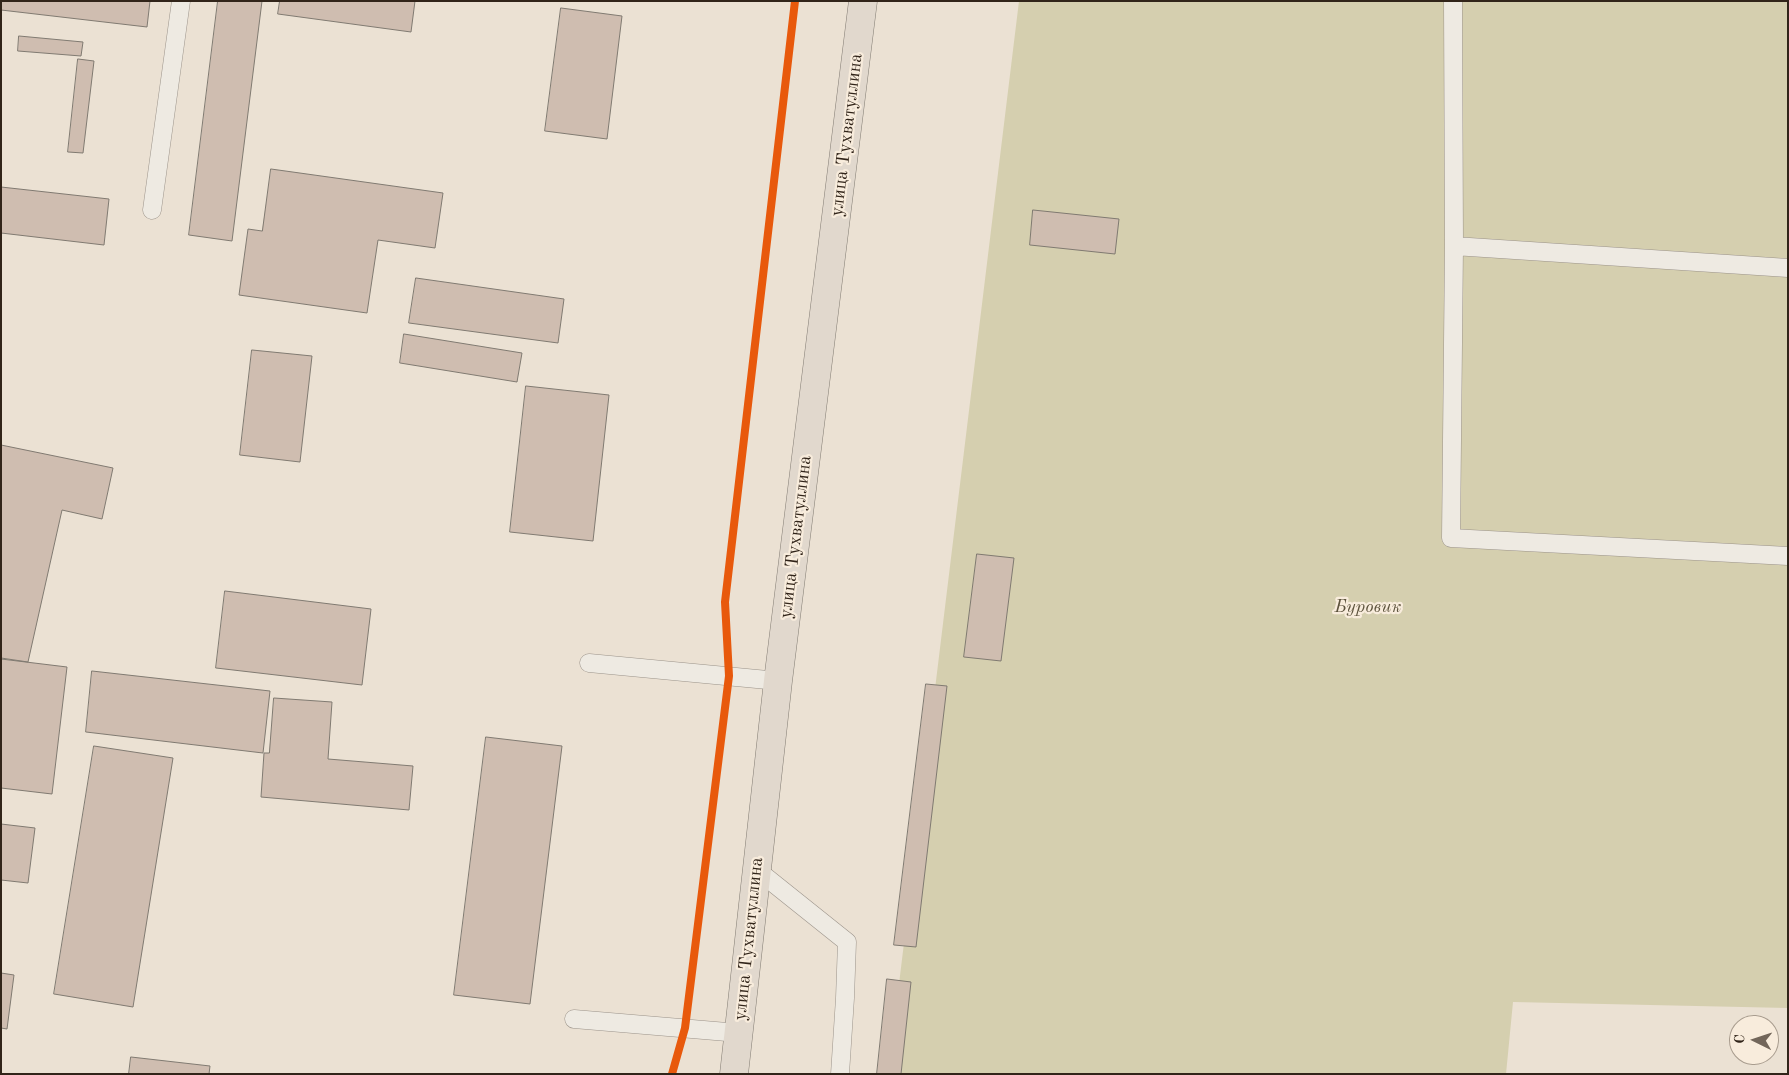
<!DOCTYPE html>
<meta charset="utf-8">
<style>
body{margin:0}
#map{position:relative;width:1789px;height:1075px;overflow:hidden;background:#ebe1d3;font-family:"Old Standard TT",serif}
canvas{display:block}
.frame{position:absolute;inset:0;border:2px solid #312419;pointer-events:none}
.north{position:absolute;left:1729px;top:1015px;width:50px;height:50px;box-sizing:border-box;background:#f8ecdc;border:1px solid #a89c8e;border-radius:50%;rotate:274deg;font-size:14px;font-weight:700;line-height:20px;text-align:center;color:#312419}
.north::after{content:'';display:block;margin:auto;width:18px;height:22px;background:#72665a;clip-path:polygon(50% 0,100% 100%,50% 72%,0 100%)}
</style>
<div id="map">
<canvas width="1789" height="1075"></canvas>
<div class="frame"></div>
<div class="north">С</div>
</div>
<script>
const g = document.querySelector('canvas').getContext('2d');
g.lineJoin = 'round';
function fillPath(path, color) { g.fillStyle = color; g.fill(path, 'evenodd'); }
function strokePath(path, color, width, dash) { g.strokeStyle = color; g.lineWidth = width; g.lineCap = dash ? 'butt' : 'round'; g.setLineDash(dash || []); g.stroke(path); }
function write(font, color, halo, rows, align = 'center') {
  g.font = font + ' "Old Standard TT",serif'; g.lineWidth = 4.5; g.setLineDash([]); g.textBaseline = 'middle'; g.strokeStyle = halo; g.fillStyle = color; for (const [text, x, y, turn = 0] of rows) {
    g.save(); g.translate(x, y); g.rotate((+turn || 0) * Math.PI / 180); g.textAlign = isNaN(turn) ? turn : align; if (halo) g.strokeText(text, 0, 0); g.fillText(text, 0, 0); g.restore();
  }
}
fillPath(new Path2D(`
 M 1019,1 L 1788,1 L 1788,1008 L 1513,1002 L 1506,1074 L 888,1074 Z`), '#d5cfaf');
const building = new Path2D(`
 M 1,1 L 150,1 L 147,27 L 1,10 Z
 M 218,1 L 262,1 L 232,241 L 189,235 Z
 M 280,1 L 415,1 L 411,32 L 278,14 Z
 M 561,8 L 622,16 L 607,139 L 545,131 Z
 M 19,36 L 83,42 L 81,56 L 18,51 Z
 M 78,59 L 94,61 L 83,153 L 68,152 Z
 M 271,169 L 443,193 L 435,248 L 378,240 L 367,313 L 239,295 L 248,229 L 262,231 Z
 M 1,187 L 109,199 L 104,245 L 1,233 Z
 M 1033,210 L 1119,219 L 1115,254 L 1030,245 Z
 M 416,278 L 564,299 L 558,343 L 409,323 Z
 M 404,334 L 522,353 L 517,382 L 400,363 Z
 M 252,350 L 312,356 L 300,462 L 240,455 Z
 M 526,386 L 609,395 L 593,541 L 510,532 Z
 M 1,445 L 113,468 L 102,519 L 62,510 L 28,662 L 1,658 Z
 M 977,554 L 1014,558 L 1001,661 L 964,657 Z
 M 225,591 L 371,609 L 362,685 L 216,668 Z
 M 1,659 L 67,667 L 52,794 L 1,788 Z
 M 92,671 L 270,691 L 263,753 L 86,732 Z
 M 926,684 L 947,686 L 916,947 L 894,945 Z
 M 274,698 L 332,702 L 328,759 L 413,766 L 409,810 L 261,797 L 264,753 L 269,753 Z
 M 486,737 L 562,746 L 530,1004 L 454,995 Z
 M 94,746 L 173,758 L 133,1007 L 54,994 Z
 M 1,824 L 35,828 L 28,883 L 1,880 Z
 M 1,973 L 14,975 L 7,1029 L 1,1028 Z
 M 887,979 L 911,982 L 901,1074 L 877,1074 Z
 M 131,1057 L 210,1066 L 209,1074 L 129,1074 Z`);
fillPath(building, '#cfbdb0');
strokePath(building, '#807a71', 1);
const service = new Path2D(`
 M 1453,1 L 1454,246 L 1451,538 L 1788,556
 M 152,210 L 181,1
 M 1454,246 L 1788,268
 M 589,663 L 778,681
 M 757,870 L 847,942 L 845,998 L 840,1074
 M 574,1019 L 739,1033`);
const primary = new Path2D(`
 M 734,1074 L 778,681 L 863,1`);
strokePath(service, '#9b938a', 19);
strokePath(primary, '#807a71', 29);
strokePath(new Path2D(`
 M 728,654 L 725,602 L 795,1
 M 688,1006 L 726,700
 M 672,1074 L 678,1051`), '#aba69f', 3, [1, 2.5]);
strokePath(service, '#eeeae2', 18);
strokePath(primary, '#e1d8cd', 28);
strokePath(new Path2D(`
 M 672,1074 L 685,1028 L 729,676 L 725,602 L 795,1`), '#e8590c', 8);
write('18px', '#312419', '#f8ecdc', [
 ["улица Тухватуллина",847,135,-83],
 ["улица Тухватуллина",796,537,-83],
 ["улица Тухватуллина",749,939,-84]
]);
write('italic 18px', '#5d533d', '#f8ecdc', [
 ["Буровик",1368,607]
]);
</script>
